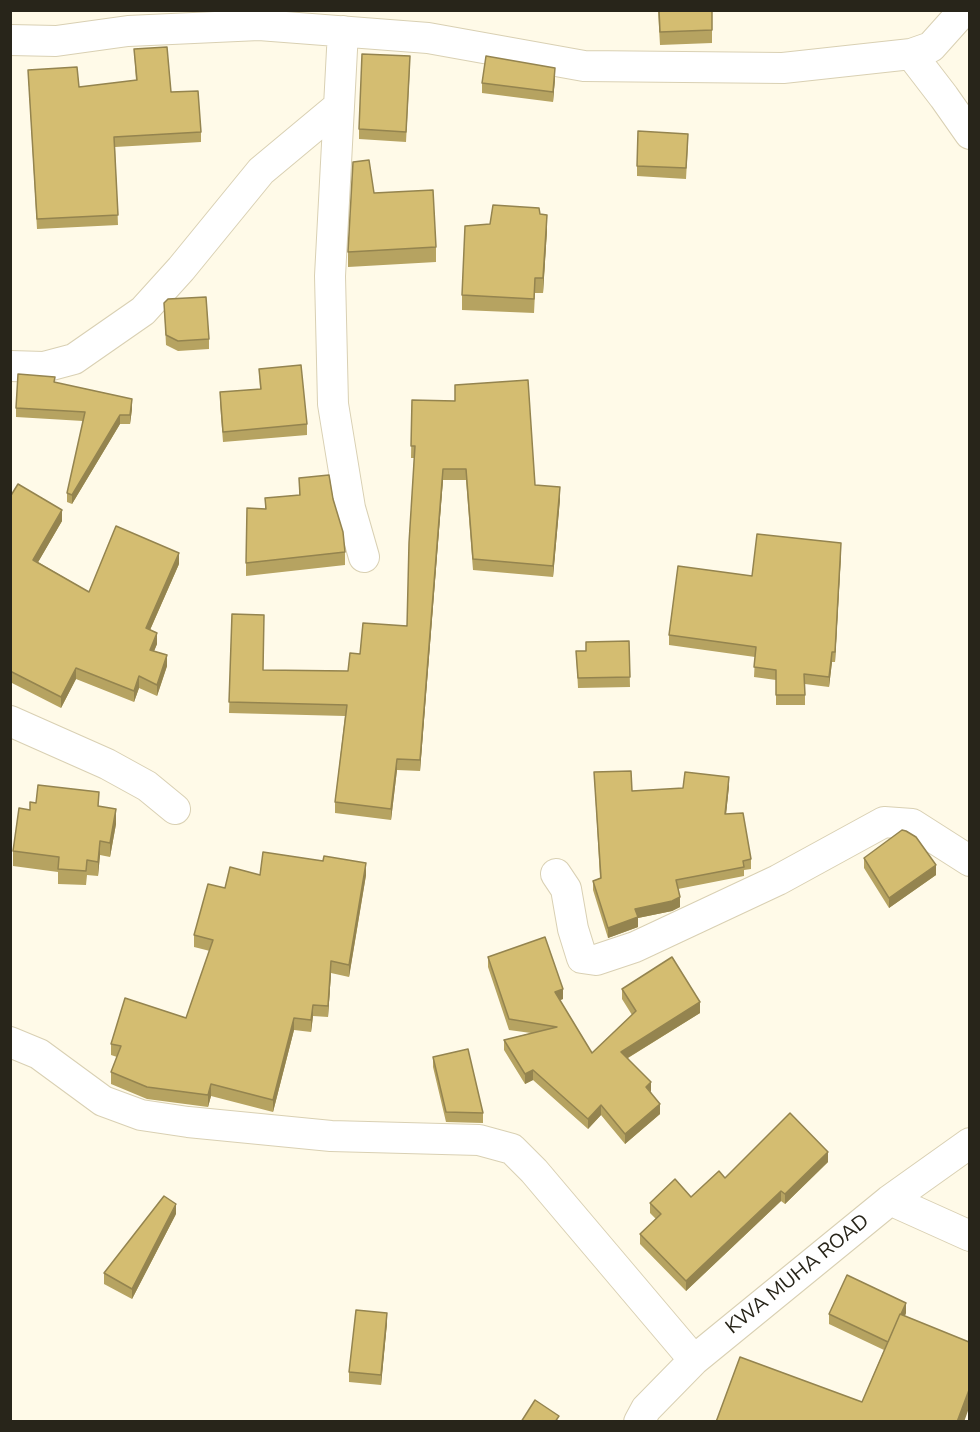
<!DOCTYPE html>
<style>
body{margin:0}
#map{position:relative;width:980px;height:1432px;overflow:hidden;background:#fffae8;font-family:"Nunito Sans",sans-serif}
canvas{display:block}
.frame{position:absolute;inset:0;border:12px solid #28251a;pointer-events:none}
</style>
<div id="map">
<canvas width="980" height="1432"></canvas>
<div class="frame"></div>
</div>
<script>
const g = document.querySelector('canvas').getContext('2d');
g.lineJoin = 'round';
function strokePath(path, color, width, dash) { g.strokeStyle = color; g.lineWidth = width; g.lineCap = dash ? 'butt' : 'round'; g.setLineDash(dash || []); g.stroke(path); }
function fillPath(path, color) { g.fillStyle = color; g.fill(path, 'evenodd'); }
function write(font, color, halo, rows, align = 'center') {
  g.font = font + ' "Nunito Sans",sans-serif'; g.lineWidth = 5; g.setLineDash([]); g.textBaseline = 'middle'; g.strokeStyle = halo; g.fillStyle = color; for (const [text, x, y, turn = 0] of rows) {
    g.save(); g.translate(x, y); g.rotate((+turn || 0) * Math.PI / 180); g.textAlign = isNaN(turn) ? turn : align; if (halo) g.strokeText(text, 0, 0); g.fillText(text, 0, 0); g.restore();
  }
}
const street = new Path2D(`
 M 343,31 L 330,276 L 333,404 L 350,508 L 364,557
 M 10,40 L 56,41 L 128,31 L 259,25 L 428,38 L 584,66 L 783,68 L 911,54 L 931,47 L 957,18 L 959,10
 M 911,54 L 944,97 L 970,134
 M 10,366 L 44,367 L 74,359 L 143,311 L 181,269 L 261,171 L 339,106
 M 10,721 L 107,764 L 147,786 L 175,809
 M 556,874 L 566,889 L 573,929 L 582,958 L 596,960 L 635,947 L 778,880 L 884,822 L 912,824 L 970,861
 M 10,1042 L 39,1054 L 103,1101 L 141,1115 L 188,1122 L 331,1136 L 479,1140 L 512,1149 L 534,1171 L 694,1360
 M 890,1200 L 970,1236
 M 639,1422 L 646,1409 L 694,1360 L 890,1200 L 970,1143`);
strokePath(street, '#d9d0b3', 32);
strokePath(street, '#fff', 30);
fillPath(new Path2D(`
 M 658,10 L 712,10 L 712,43 L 660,45 Z
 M 134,49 L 171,92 L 201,132 L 201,142 L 115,147 L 118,225 L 37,229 L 28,70 L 79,87 L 136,81 Z
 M 410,67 L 406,142 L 359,139 L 359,129 Z
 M 555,78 L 553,102 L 482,93 L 482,83 Z
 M 688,144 L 686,179 L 637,176 L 637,166 Z
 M 374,193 L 436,247 L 436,262 L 348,267 L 348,252 Z
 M 540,214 L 547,230 L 543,293 L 535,293 L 534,313 L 462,310 L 462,295 L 490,224 Z
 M 164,303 L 209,339 L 209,349 L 178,351 L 166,345 Z
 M 259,369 L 307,424 L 307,435 L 223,442 L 220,403 L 220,392 L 260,389 Z
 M 55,382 L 132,409 L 130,424 L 120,424 L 72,504 L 67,502 L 67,493 L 83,421 L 16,417 L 16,408 Z
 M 455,385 L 535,485 L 560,499 L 553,577 L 473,570 L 466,480 L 443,480 L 420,771 L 397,770 L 391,820 L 335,813 L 335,802 L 345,716 L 229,713 L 232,614 L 263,670 L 348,671 L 407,626 L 414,458 L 411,458 L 412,400 L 455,401 Z
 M 299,478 L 333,499 L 345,552 L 345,565 L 246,576 L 246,563 L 265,509 L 265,498 L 299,495 Z
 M 10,497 L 62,521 L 38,562 L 89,592 L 179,564 L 150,630 L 157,644 L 154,651 L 167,666 L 157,696 L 139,688 L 134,702 L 76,679 L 61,708 L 10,682 Z
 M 841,554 L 835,662 L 832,662 L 829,687 L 805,684 L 805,705 L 776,705 L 776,680 L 754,677 L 755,657 L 669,645 L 669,635 L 752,576 Z
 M 629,641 L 630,687 L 578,688 L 576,651 L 586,651 Z
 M 594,772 L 632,791 L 729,786 L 726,814 L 751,859 L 751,869 L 744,870 L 744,876 L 678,889 L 680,907 L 672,911 L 638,918 L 638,927 L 608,938 L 593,890 L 593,881 L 600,878 Z
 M 36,803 L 99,806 L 116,824 L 110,857 L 100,855 L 98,876 L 87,875 L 86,885 L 58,884 L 58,872 L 13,866 L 13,851 L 30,810 Z
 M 864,858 L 936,875 L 889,908 L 864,868 Z
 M 260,875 L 366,875 L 349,977 L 331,973 L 328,1017 L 313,1016 L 311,1032 L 294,1030 L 273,1112 L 211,1096 L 208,1107 L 147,1099 L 111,1084 L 111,1072 L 117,1057 L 111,1055 L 111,1044 L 186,1018 L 210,951 L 194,947 L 194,935 L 225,888 Z
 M 488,957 L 563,999 L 560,1000 L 592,1053 L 632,1015 L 622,999 L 622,989 L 700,1013 L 628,1058 L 651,1092 L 660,1114 L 625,1144 L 601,1115 L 588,1129 L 533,1080 L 525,1084 L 504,1050 L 504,1040 L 531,1033 L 509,1030 L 488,967 Z
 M 433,1057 L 483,1113 L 483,1123 L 446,1122 L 433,1067 Z
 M 828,1162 L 785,1204 L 781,1201 L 686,1291 L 640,1244 L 640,1234 L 656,1219 L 650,1213 L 650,1203 L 691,1197 L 725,1178 Z
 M 176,1214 L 132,1299 L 104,1284 L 104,1273 Z
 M 906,1313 L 905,1316 L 862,1402 L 884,1350 L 829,1324 L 829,1314 Z
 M 387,1323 L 381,1385 L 349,1382 L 349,1372 Z`), '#b6a361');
fillPath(new Path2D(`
 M 555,68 L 555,78 L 553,102 L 553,92 Z
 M 547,215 L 547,230 L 543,293 L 543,278 Z
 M 132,399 L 132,409 L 130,424 L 130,415 Z
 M 120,415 L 120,424 L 72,504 L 72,495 Z
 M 443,469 L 443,480 L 420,771 L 420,760 Z
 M 560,487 L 560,499 L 553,577 L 553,566 Z
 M 62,510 L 62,521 L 33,571 L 33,560 Z
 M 841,543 L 841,554 L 835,662 L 835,652 Z
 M 179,553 L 179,564 L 146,639 L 146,628 Z
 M 157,633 L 157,644 L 150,661 L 150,650 Z
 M 832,652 L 832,662 L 829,687 L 829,677 Z
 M 167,655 L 167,666 L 157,696 L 157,685 Z
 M 76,668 L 76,679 L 61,708 L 61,697 Z
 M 139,676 L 139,688 L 134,702 L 134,691 Z
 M 397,759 L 397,770 L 391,820 L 391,809 Z
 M 729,777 L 729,786 L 725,824 L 725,814 Z
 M 116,809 L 116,824 L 110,857 L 110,843 Z
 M 100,841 L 100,855 L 98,876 L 98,862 Z
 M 366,863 L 366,875 L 349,977 L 349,965 Z
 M 936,865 L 936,875 L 889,908 L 889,898 Z
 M 680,897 L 680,907 L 672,911 L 638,918 L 638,927 L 608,938 L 608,928 L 635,909 Z
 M 331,961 L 331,973 L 328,1017 L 328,1006 Z
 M 563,989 L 563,999 L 555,1002 L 555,992 Z
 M 700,1002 L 700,1013 L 621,1062 L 621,1052 Z
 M 313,1005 L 313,1016 L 311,1032 L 311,1020 Z
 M 294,1018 L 294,1030 L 273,1112 L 273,1100 Z
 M 533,1070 L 533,1080 L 525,1084 L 525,1074 Z
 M 651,1082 L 651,1092 L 646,1087 Z
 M 211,1084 L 211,1096 L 208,1107 L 208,1095 Z
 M 660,1104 L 660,1114 L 625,1144 L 625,1134 Z
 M 601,1105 L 601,1115 L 588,1129 L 588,1119 Z
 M 828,1152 L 828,1162 L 785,1204 L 785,1194 Z
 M 781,1191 L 781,1201 L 686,1291 L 686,1281 Z
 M 176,1204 L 176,1214 L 132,1299 L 132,1289 Z
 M 906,1303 L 906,1313 L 888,1352 L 888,1342 Z
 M 387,1313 L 387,1323 L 381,1385 L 381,1375 Z
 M 969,1390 L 969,1408 L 964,1422 L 957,1422 Z`), '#94844f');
const building = new Path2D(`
 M 659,10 L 712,10 L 712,30 L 660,32 Z
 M 167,47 L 171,92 L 198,91 L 201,132 L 114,137 L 118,215 L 37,219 L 28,70 L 77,67 L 79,87 L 137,80 L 134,49 Z
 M 362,54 L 410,56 L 406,132 L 359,129 Z
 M 486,56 L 555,68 L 553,92 L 482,83 Z
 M 638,131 L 688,134 L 686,168 L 637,166 Z
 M 369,160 L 374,193 L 433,190 L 436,247 L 348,252 L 353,162 Z
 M 493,205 L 539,208 L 540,214 L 547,215 L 543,278 L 535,278 L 534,299 L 462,295 L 465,226 L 490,224 Z
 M 206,297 L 209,339 L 178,341 L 166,335 L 164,303 L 168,299 Z
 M 301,365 L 307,424 L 223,432 L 220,392 L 261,389 L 259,369 Z
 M 18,374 L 55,377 L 54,382 L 132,399 L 130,415 L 120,415 L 72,495 L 67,493 L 85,412 L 16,408 Z
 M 528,380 L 535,485 L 560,487 L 553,566 L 473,559 L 466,469 L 443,469 L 420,760 L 397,759 L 391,809 L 335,802 L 347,705 L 229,702 L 232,614 L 264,615 L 263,670 L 348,671 L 350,653 L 360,654 L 363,623 L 407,626 L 409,543 L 415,446 L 411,446 L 412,400 L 455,401 L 455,385 Z
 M 329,475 L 333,499 L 343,532 L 345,552 L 246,563 L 247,508 L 266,509 L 265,498 L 300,495 L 299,478 Z
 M 18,484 L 62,510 L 33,560 L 89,592 L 116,526 L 179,553 L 146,628 L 157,633 L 150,650 L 167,655 L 157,685 L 139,676 L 134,691 L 76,668 L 61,697 L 10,671 L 10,497 Z
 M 757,534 L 841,543 L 835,652 L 832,652 L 829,677 L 804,674 L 805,695 L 776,695 L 776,670 L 754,667 L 756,647 L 669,635 L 678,566 L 752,576 Z
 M 629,641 L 630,677 L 578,678 L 576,651 L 586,651 L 586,642 Z
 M 631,771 L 632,791 L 683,788 L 685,772 L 729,777 L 725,814 L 743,813 L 751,859 L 743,861 L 744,867 L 676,880 L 680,897 L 672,901 L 635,909 L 638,917 L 608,928 L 593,881 L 601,878 L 594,772 Z
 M 38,785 L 99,792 L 98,806 L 116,809 L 110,843 L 100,841 L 98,862 L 87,860 L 86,871 L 58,869 L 59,857 L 13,851 L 19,808 L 30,810 L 30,802 L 36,803 Z
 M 902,830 L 906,831 L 916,837 L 936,865 L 889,898 L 864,858 Z
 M 263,852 L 323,861 L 324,856 L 366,863 L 349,965 L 331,961 L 328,1006 L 313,1005 L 311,1020 L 294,1018 L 273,1100 L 211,1084 L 208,1095 L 147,1087 L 111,1072 L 121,1046 L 111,1044 L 125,998 L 186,1018 L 213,940 L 194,935 L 208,884 L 225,888 L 230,867 L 260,875 Z
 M 545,937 L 563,989 L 555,992 L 592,1053 L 636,1011 L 622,989 L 672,957 L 700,1002 L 621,1052 L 651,1082 L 646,1087 L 660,1104 L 625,1134 L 601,1105 L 588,1119 L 533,1070 L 525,1074 L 504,1040 L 557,1027 L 509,1019 L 488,957 Z
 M 468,1049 L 483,1113 L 446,1112 L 433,1057 Z
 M 790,1113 L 828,1152 L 785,1194 L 781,1191 L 686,1281 L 640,1234 L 661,1214 L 650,1203 L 675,1179 L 691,1197 L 719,1171 L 725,1178 Z
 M 164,1196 L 176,1204 L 132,1289 L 104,1273 Z
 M 847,1275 L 906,1303 L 901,1314 L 900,1314 L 888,1342 L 829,1314 Z
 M 356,1310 L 387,1313 L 381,1375 L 349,1372 Z
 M 900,1314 L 969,1342 L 969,1390 L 957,1422 L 716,1422 L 740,1357 L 862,1402 Z
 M 535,1400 L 559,1416 L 555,1422 L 521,1422 Z`);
fillPath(building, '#d4bd71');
strokePath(building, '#94844f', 1.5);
write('20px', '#28251a', '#fff', [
 ["KWA MUHA ROAD",798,1275,-39]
]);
</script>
